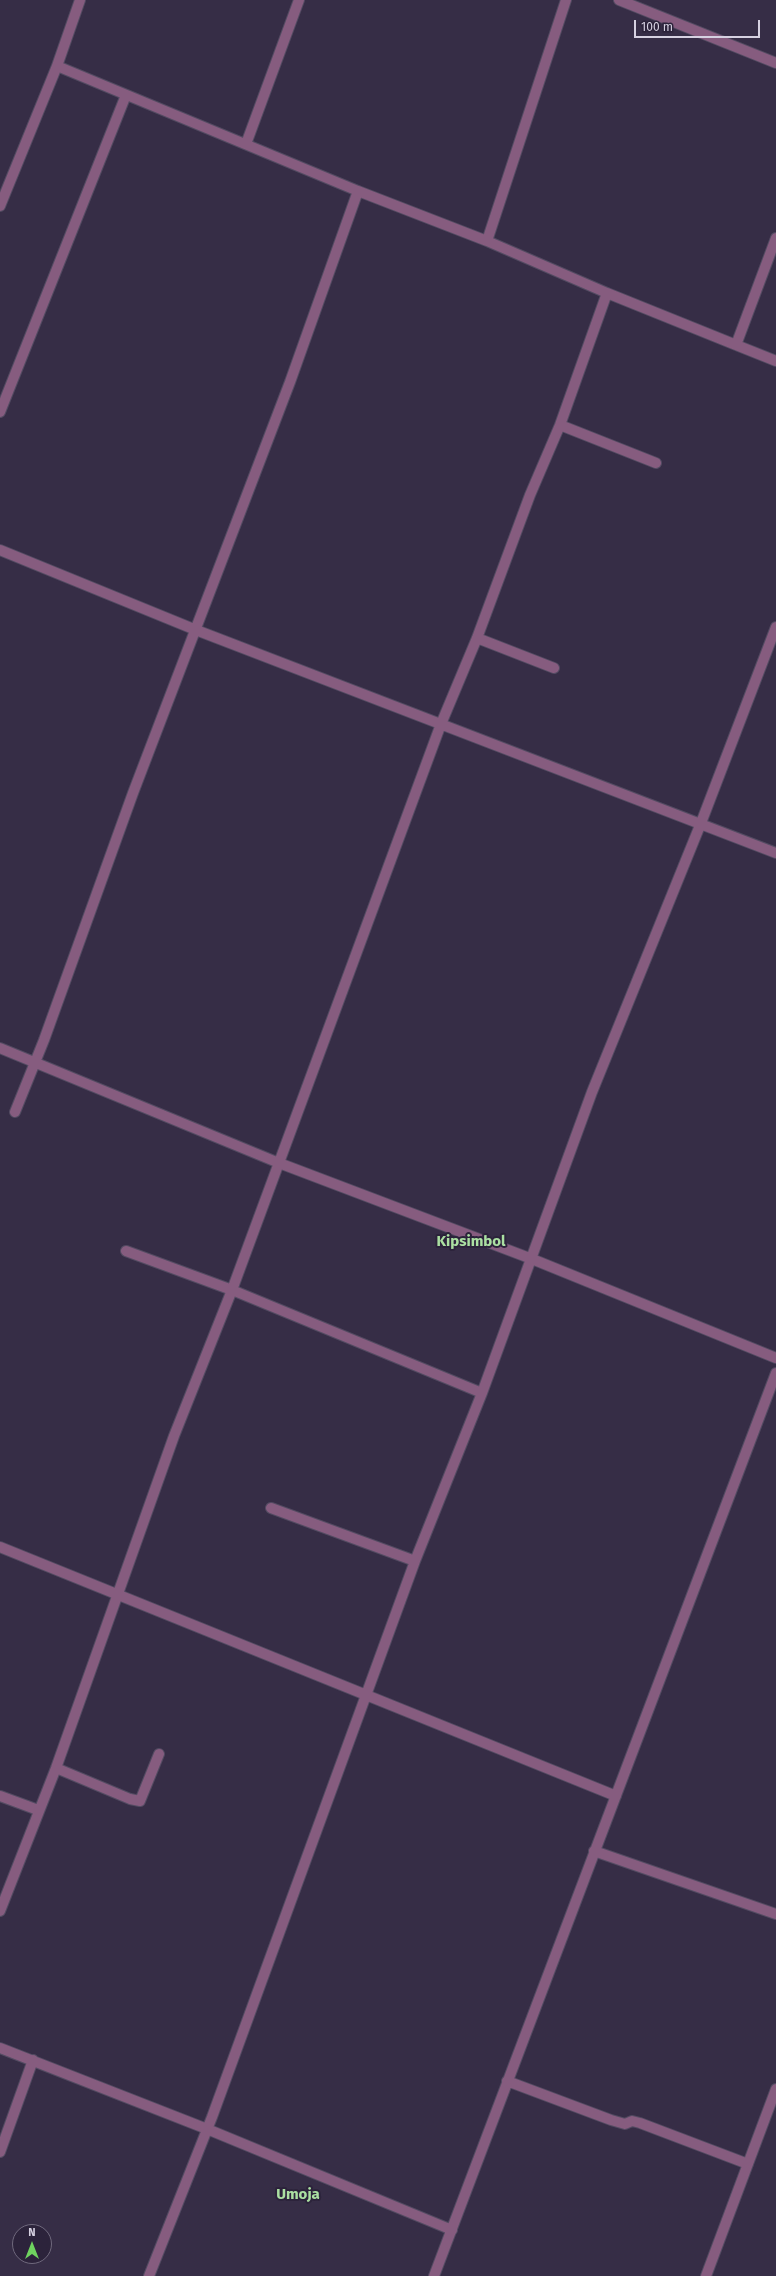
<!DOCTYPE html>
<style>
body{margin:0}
#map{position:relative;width:776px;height:2276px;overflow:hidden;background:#362d46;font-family:"Fira Sans",sans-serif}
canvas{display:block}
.north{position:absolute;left:12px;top:2224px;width:40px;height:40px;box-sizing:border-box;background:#2c233b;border:1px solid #70697d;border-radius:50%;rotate:0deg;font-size:11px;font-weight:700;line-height:16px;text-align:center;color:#d6d1e1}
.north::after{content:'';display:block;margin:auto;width:14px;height:18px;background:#6fd35f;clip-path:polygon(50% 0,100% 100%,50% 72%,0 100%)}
.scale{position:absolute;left:634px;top:20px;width:126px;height:18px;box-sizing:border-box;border:2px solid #d6d1e1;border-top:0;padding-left:5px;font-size:12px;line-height:14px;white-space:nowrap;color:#d6d1e1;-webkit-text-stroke:3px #2c233b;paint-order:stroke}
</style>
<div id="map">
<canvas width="776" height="2276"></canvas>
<div class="north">N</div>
<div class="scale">100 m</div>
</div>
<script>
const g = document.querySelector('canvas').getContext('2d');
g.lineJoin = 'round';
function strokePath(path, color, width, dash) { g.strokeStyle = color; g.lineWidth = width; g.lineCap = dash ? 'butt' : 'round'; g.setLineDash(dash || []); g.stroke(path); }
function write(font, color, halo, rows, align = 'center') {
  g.font = font + ' "Fira Sans",sans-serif'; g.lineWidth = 4; g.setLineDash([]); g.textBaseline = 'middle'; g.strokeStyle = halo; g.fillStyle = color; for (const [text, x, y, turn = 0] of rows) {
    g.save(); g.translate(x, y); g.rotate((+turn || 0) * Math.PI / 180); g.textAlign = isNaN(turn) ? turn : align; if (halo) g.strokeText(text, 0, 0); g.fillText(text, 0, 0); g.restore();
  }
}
const minor = new Path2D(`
 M 80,0 L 57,66 L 358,191 L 487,241 L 607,293 L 736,345
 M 619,0 L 776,63
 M 246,144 L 299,0
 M 0,206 L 57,66
 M 776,238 L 736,345 L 776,361
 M 487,241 L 566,0
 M 0,412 L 126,95
 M 560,425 L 656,463
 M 0,550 L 196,630 L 776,853
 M 477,638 L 554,668
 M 0,1048 L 279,1163 L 532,1259 L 776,1358
 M 15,1112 L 44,1040 L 133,793 L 290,382 L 358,191
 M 126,1251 L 232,1290 L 482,1393
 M 271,1508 L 415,1561
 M 0,1547 L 616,1796
 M 56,1768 L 130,1799 L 140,1801 L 159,1754
 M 0,1796 L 38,1810
 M 594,1851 L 776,1914
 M 0,1911 L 56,1768 L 174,1436 L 232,1290 L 441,724 L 477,638 L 530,495 L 560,425 L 607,293
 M 0,2048 L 207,2129 L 452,2230
 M 507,2081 L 611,2120 L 625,2124 L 632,2121 L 640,2123 L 748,2164
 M 0,2152 L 33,2060
 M 149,2276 L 212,2117 L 415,1561 L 482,1393 L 592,1092 L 701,823 L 776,627
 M 434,2276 L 776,1373
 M 706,2276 L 776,2089`);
strokePath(minor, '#534b62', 12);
strokePath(minor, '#865c7f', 10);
write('bold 15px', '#abe0a2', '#2c233b', [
 ["Kipsimbol",471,1242],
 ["Umoja",298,2195]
]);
</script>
